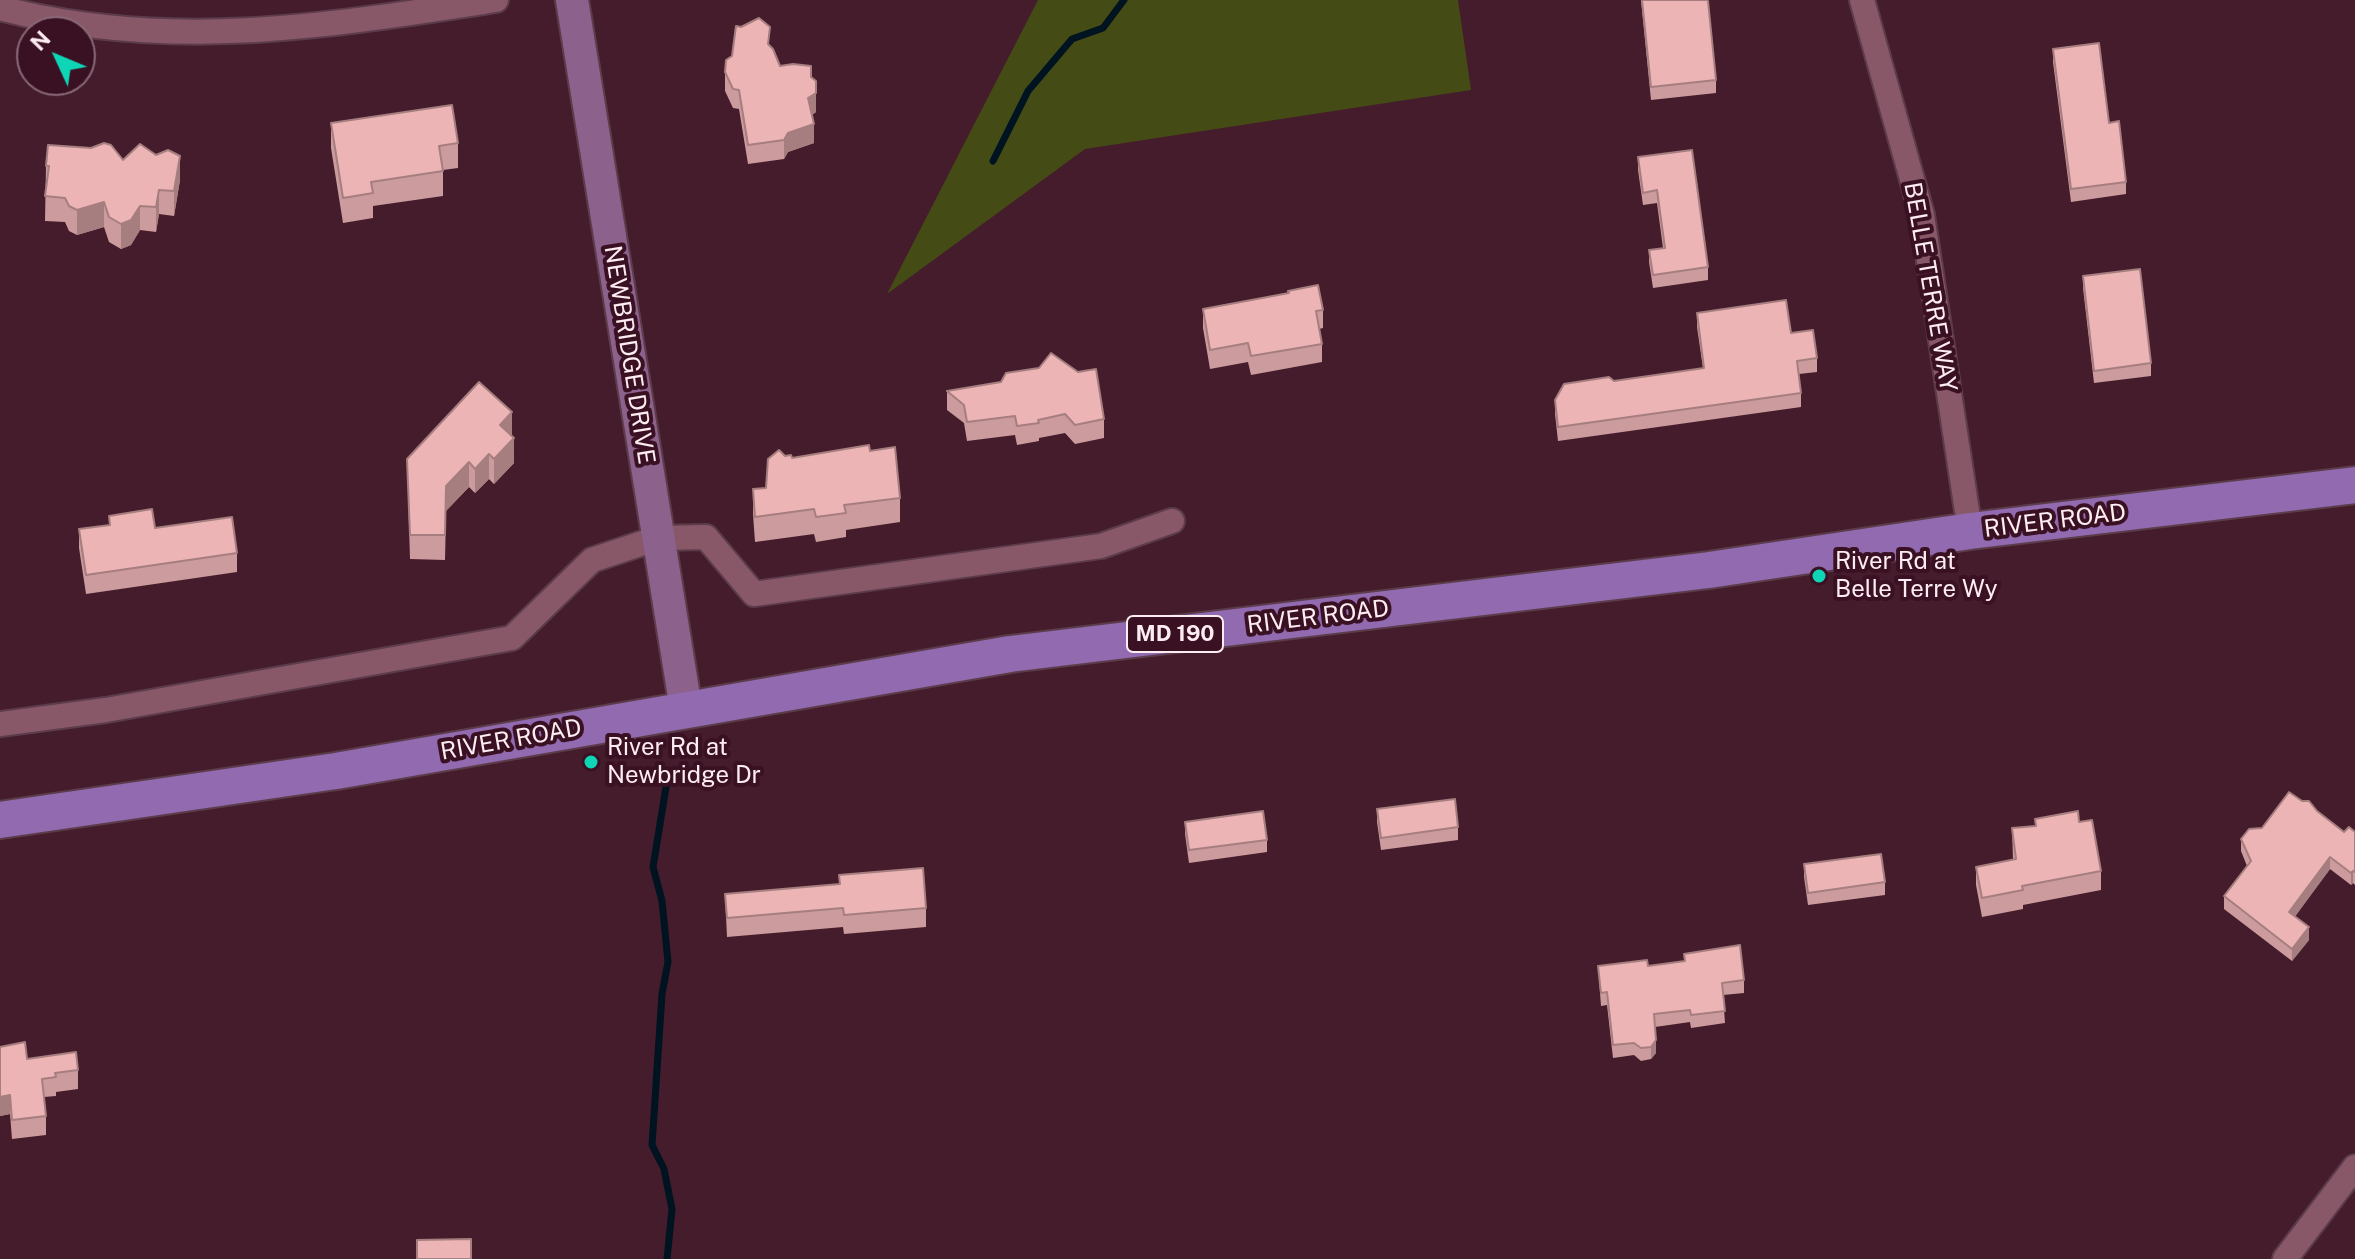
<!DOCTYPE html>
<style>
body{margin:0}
#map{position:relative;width:2355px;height:1259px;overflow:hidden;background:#451c2c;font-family:"Public Sans",sans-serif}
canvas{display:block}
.north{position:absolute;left:16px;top:16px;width:80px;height:80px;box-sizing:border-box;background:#3a1123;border:2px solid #886975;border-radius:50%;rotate:314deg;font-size:22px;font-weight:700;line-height:32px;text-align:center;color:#fdecf1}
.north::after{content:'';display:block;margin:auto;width:28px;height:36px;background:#0ed5b5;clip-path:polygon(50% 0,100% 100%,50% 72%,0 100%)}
</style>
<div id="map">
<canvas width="2355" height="1259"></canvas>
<div class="north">N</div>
</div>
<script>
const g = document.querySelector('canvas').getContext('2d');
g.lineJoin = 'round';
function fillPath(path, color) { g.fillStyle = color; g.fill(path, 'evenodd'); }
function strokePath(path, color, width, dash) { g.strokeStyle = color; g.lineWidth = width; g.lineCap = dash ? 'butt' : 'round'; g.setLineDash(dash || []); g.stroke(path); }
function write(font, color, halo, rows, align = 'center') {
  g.font = font + ' "Public Sans",sans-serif'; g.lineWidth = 8; g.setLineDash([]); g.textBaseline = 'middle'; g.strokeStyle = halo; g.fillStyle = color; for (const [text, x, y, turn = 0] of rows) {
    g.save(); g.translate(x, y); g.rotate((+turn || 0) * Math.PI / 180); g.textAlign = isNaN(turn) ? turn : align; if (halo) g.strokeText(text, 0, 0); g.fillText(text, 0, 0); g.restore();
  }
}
fillPath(new Path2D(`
 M 1038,0 L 1458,0 L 1471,90 L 1085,149 L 887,294 Z`), '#444b15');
strokePath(new Path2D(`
 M 993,161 L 1028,91 L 1072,39 L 1103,28 L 1124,0
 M 667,1259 L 672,1209 L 664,1169 L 652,1145 L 662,994 L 668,962 L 662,901 L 653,867 L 668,775`), '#001321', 7);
const street = new Path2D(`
 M 1862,0 L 1922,215 L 1970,531
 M 0,8 C 169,52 327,26 496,0
 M 0,724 L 106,710 L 512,638 L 592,560 L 658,538 L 706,537 L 754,594 L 1101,546 L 1172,521
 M 2285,1259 L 2355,1167`);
const secondary = new Path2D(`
 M 572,0 L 686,709`);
const primary = new Path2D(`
 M 0,820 L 336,771 L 1010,654 L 1709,570 L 1970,531 L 2355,485`);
strokePath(street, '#5c3c4a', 28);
strokePath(secondary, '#5c3c4a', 36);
strokePath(primary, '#5c3c4a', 40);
strokePath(street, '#885869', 24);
strokePath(secondary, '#8c618c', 32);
strokePath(primary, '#916ab0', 36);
fillPath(new Path2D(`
 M 1641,0 L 1707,0 L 1716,80 L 1716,93 L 1651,100 Z
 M 741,27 L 770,47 L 780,66 L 811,77 L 816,112 L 812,115 L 814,143 L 788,152 L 784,159 L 748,164 L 739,109 L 733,108 L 725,91 L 725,72 L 732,56 Z
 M 2053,49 L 2109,123 L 2126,182 L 2126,194 L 2071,202 L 2053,62 Z
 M 331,123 L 458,143 L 458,168 L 443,170 L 443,196 L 373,206 L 373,218 L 343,223 L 331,148 Z
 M 1638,157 L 1708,267 L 1708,280 L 1653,288 L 1649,262 L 1649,250 L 1663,248 L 1657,203 L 1643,205 L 1638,170 Z
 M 46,166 L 180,180 L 174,216 L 159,214 L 156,232 L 140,230 L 131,245 L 121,249 L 109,242 L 104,227 L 77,235 L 69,231 L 65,222 L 45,221 Z
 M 2083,276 L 2151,363 L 2151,376 L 2094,383 L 2083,288 Z
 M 1203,309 L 1323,310 L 1323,328 L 1319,329 L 1322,344 L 1322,362 L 1251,375 L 1248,362 L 1210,369 L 1203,328 Z
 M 1697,313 L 1791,333 L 1817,358 L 1817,372 L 1799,374 L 1801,393 L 1801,407 L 1558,441 L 1555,414 L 1555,400 L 1614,381 L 1703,368 L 1697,327 Z
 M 1001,382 L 1104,419 L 1104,438 L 1075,444 L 1065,433 L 1039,438 L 1039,441 L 1017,445 L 1015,435 L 967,441 L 964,423 L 947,410 L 947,391 Z
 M 512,436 L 514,463 L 494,484 L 489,479 L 475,493 L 469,487 L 446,511 L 445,560 L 410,559 L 407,459 Z
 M 870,451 L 900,498 L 900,522 L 846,530 L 846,537 L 816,542 L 814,534 L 755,542 L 753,514 L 753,489 L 766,488 L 785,456 L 792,458 Z
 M 109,516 L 237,553 L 237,572 L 86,594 L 79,548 L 79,529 L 109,525 Z
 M 1377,809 L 1458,827 L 1458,840 L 1381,850 L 1377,822 Z
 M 2035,819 L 2079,822 L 2101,871 L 2101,890 L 2023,905 L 2023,909 L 1982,917 L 1976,885 L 1976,867 L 2013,860 L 2012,828 L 2035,826 Z
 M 1185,822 L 1267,840 L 1267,852 L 1189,863 L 1185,834 Z
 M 2262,828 L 2355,832 L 2355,885 L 2353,883 L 2351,885 L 2330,869 L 2295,916 L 2309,940 L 2292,961 L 2224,909 L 2224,896 L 2247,866 L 2241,851 L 2241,839 Z
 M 1804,864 L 1885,882 L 1885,895 L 1808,905 L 1804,877 Z
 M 839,875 L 926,908 L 926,927 L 844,934 L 843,927 L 727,937 L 725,894 L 839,884 Z
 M 1684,954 L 1744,980 L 1744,993 L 1723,995 L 1725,1023 L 1691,1028 L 1690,1022 L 1655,1027 L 1656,1053 L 1651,1059 L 1641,1061 L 1634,1055 L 1613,1058 L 1607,1005 L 1601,1006 L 1598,966 L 1648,966 L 1684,962 Z
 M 0,1047 L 27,1059 L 78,1070 L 78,1089 L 56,1092 L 56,1096 L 44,1097 L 46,1116 L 46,1135 L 12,1139 L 10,1114 L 0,1116 Z`), '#cc9b9d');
fillPath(new Path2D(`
 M 816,93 L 816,112 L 808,117 L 808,98 Z
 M 814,124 L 814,143 L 788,152 L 784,159 L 784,140 L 788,133 Z
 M 180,156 L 180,180 L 174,216 L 174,191 Z
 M 159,190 L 159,214 L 156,232 L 156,207 Z
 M 104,202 L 104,227 L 77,235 L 77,210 Z
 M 140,206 L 140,230 L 131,245 L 121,249 L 121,224 Z
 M 512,412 L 512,437 L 500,425 Z
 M 514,438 L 514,463 L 494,484 L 494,459 Z
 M 489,454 L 489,479 L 475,493 L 475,469 Z
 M 469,462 L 469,487 L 446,511 L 445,560 L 446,486 Z
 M 2330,857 L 2330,869 L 2289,925 L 2289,912 Z
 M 2353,871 L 2353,883 L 2351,885 L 2351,873 Z
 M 2309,927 L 2309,940 L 2292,961 L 2292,949 Z
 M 1656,1040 L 1656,1053 L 1651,1059 L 1651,1047 Z
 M 10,1095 L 10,1114 L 0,1116 L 0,1097 Z`), '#a67e7f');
const building = new Path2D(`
 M 1642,0 L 1707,0 L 1708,1 L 1716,80 L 1651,87 Z
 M 759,18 L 770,27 L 768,44 L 773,49 L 780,66 L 793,64 L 811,66 L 811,77 L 816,81 L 816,93 L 808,98 L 814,124 L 788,133 L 784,140 L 748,145 L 739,90 L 733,89 L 725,72 L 726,60 L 732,56 L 736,26 L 741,27 Z
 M 2099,43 L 2109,123 L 2119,121 L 2126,182 L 2071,189 L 2053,49 Z
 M 452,105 L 458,143 L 439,146 L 443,171 L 371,182 L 373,193 L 343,198 L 331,123 Z
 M 104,143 L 111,145 L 123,160 L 140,144 L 156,155 L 168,150 L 180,156 L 174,191 L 159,190 L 156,207 L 140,206 L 131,220 L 121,224 L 109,217 L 104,202 L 77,210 L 69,206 L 65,198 L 45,196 L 49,166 L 46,166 L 48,145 L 91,148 Z
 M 1692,150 L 1708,267 L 1653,275 L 1649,250 L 1665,248 L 1657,190 L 1643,193 L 1638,157 Z
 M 2140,269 L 2151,363 L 2094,371 L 2083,276 Z
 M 1318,285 L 1323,310 L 1316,311 L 1322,344 L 1251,356 L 1248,343 L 1210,350 L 1203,309 L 1289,293 L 1288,291 Z
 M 1786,300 L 1791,333 L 1813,330 L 1817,358 L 1797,361 L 1801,393 L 1558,427 L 1555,400 L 1564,384 L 1609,377 L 1614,381 L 1704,368 L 1697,313 Z
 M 1051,353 L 1078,372 L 1096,369 L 1104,419 L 1075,425 L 1065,414 L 1038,420 L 1039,423 L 1017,426 L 1015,416 L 967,422 L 964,405 L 947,391 L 1001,382 L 1006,373 L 1039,368 Z
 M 479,382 L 512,412 L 500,425 L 514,438 L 494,459 L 489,454 L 475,469 L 469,462 L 446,486 L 445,535 L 410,535 L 407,459 Z
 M 869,445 L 870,451 L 895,447 L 900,498 L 844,505 L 846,513 L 816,517 L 814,509 L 755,517 L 753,489 L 766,488 L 768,459 L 779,450 L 785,456 L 791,455 L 792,458 Z
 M 152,509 L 155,528 L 232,517 L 237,553 L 86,575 L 79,529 L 110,525 L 109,516 Z
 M 2289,792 L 2302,801 L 2309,801 L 2317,811 L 2344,832 L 2349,827 L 2355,832 L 2355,872 L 2353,871 L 2351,873 L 2330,857 L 2289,912 L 2309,927 L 2292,949 L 2224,896 L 2251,861 L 2241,839 L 2249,829 L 2262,828 Z
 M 1455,799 L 1458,827 L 1381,838 L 1377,809 Z
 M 1263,811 L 1267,840 L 1189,850 L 1185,822 Z
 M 2078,811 L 2079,822 L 2092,820 L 2101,871 L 2022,886 L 2023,890 L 1982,898 L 1976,867 L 2016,859 L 2012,828 L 2036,826 L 2035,819 Z
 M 1881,854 L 1885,882 L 1808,893 L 1804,864 Z
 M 923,868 L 926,908 L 844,915 L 843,908 L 727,918 L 725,894 L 840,884 L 839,875 Z
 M 1740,945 L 1744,980 L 1722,983 L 1725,1011 L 1691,1015 L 1690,1010 L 1654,1014 L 1656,1040 L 1651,1047 L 1641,1048 L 1634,1043 L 1613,1045 L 1607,992 L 1601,993 L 1598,966 L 1647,960 L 1648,966 L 1685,961 L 1684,954 Z
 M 25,1042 L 27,1059 L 76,1052 L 78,1070 L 55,1073 L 56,1077 L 42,1079 L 46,1116 L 12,1120 L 10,1095 L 0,1097 L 0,1047 Z
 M 471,1239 L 471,1259 L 417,1259 L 417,1240 Z`);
fillPath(building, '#edb4b6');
strokePath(building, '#a67e7f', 2);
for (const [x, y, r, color] of [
 [1819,576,8,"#0ed5b5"],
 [591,762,8,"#0ed5b5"]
]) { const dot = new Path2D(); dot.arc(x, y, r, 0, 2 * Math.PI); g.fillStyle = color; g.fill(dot); strokePath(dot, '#3a1123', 3); }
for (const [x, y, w] of [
 [1175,634,96]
]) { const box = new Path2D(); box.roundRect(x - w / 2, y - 18, w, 36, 6); g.fillStyle = '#3a1123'; g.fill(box); strokePath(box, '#fdecf1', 2); }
write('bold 22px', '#fdecf1', null, [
 ["MD 190",1175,634]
]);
write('24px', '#fdecf1', '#3a1123', [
 ["BELLE TERRE WAY",1930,287,80],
 ["NEWBRIDGE DRIVE",629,355,81],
 ["RIVER ROAD",2055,521,-7],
 ["RIVER ROAD",1318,617,-7],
 ["RIVER ROAD",511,740,-10]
]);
write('24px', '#fdecf1', '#3a1123', [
 ["River Rd at",1835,562],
 ["Belle Terre Wy",1835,590],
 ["River Rd at",607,748],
 ["Newbridge Dr",607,776]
], 'left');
</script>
